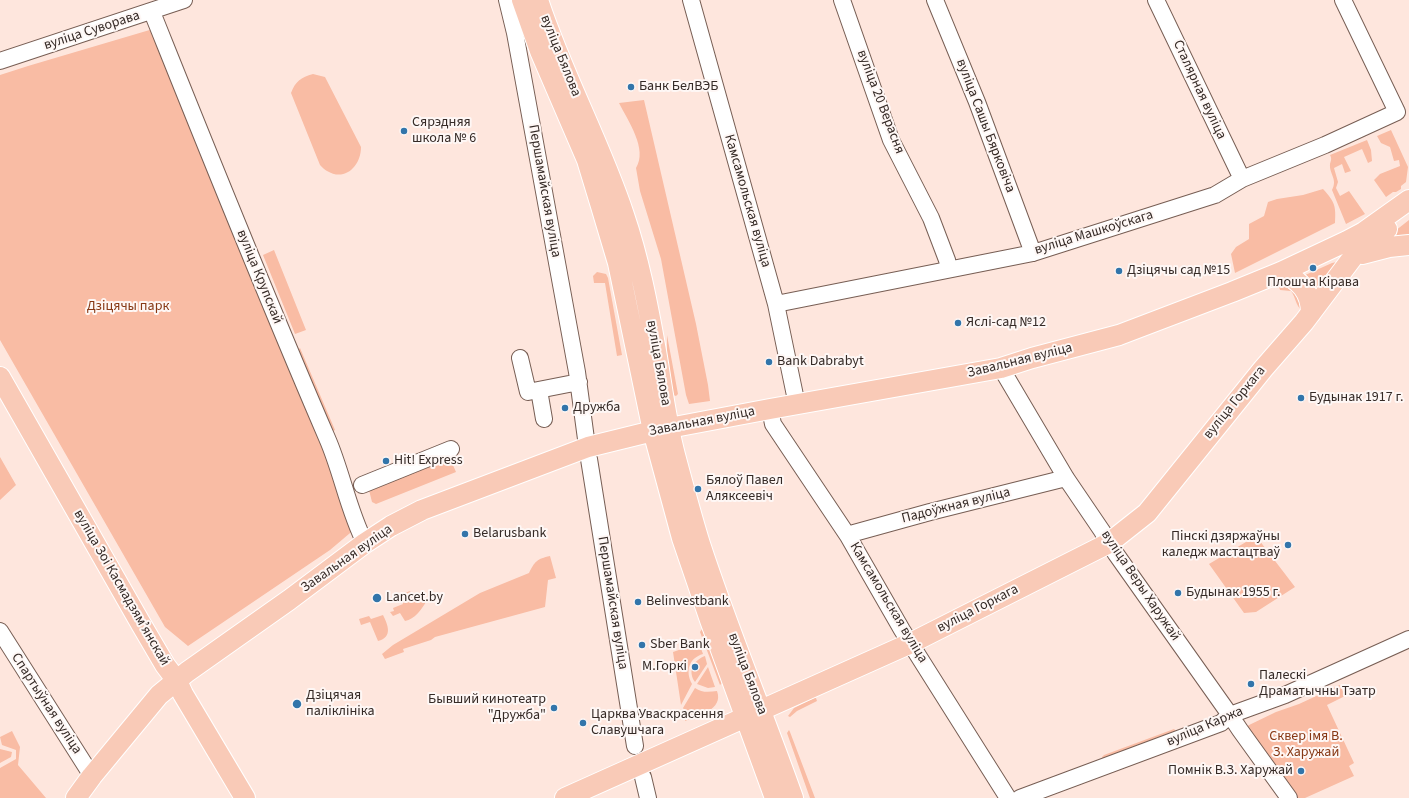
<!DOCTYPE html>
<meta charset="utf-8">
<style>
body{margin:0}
canvas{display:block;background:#fee6dd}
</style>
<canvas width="1409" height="798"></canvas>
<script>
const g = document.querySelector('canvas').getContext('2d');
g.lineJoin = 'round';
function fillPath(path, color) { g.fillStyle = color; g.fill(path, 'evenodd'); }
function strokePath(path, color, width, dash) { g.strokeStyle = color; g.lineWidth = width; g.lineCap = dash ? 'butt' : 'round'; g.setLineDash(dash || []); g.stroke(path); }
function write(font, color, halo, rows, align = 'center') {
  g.font = font + ' "Source Sans 3",sans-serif'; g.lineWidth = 4; g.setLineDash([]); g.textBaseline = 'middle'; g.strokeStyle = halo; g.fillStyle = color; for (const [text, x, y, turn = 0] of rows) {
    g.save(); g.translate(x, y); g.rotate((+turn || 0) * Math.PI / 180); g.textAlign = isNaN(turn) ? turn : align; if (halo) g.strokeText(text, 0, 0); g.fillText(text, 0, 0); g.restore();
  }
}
fillPath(new Path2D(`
 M 153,29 L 356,528 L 330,550 L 188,646 L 165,627 L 0,340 L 0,75 L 28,66 Z
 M 313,74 L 325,77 L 361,147 C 361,166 345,182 327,171 C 325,170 322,167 320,165 L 291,93 C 295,82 301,77 313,74 Z
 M 644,100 L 696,324 L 708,385 L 710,401 L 689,404 L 686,395 L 661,259 L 640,191 L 636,168 C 648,149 628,121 619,103 Z
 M 1391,130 L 1408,167 L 1406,182 L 1401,186 L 1401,189 L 1396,192 L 1393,192 L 1386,197 L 1374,180 L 1380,174 L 1400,166 L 1399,160 L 1394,161 L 1390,147 L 1381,143 L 1377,136 Z
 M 1367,140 L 1371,150 L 1372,161 L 1368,163 L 1362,149 L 1344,157 L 1351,171 L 1345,173 L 1342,164 L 1334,168 L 1338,182 L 1336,188 L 1340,196 L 1349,191 L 1365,214 L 1346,224 L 1332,190 C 1338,179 1329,174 1330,164 C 1331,160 1332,159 1330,155 Z
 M 1323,189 C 1335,202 1336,206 1335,223 L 1235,273 L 1231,254 L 1236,247 L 1249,239 L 1249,224 L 1264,216 L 1268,202 L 1277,199 L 1303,195 Z
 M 1409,220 L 1409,241 L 1396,238 L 1394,236 L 1395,231 Z
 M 274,250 L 306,330 L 295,334 L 263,255 Z
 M 1337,262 L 1317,291 L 1303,276 L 1332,263 Z
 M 597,272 L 606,274 L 608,278 L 622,355 L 617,356 L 605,283 L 594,283 L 593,276 Z
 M 1278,284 L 1285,284 L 1298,289 L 1302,311 C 1295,304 1296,298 1291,291 L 1280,290 Z
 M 667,335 L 678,394 L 676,396 L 673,395 L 667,363 Z
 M 300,348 L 335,430 L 329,433 L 298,350 Z
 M 0,457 L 16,485 L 0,500 Z
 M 440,460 L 448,460 L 452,463 L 456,472 L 376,504 L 372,502 L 369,490 Z
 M 1256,536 L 1295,587 L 1256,612 L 1244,613 L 1209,564 Z
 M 550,556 L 556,578 L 548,580 L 545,607 L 435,637 L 431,640 L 403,649 L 404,652 L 385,659 L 382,654 L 393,645 L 480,593 L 529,573 C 535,561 537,559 550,556 Z
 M 410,591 L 412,595 L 423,591 L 426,602 C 421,610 415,619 405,621 L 400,613 L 393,616 L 390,612 L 394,611 L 393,608 L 403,604 L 400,595 Z
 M 383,615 C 388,625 393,637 378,641 L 370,622 L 361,625 L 359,619 L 369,616 L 371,619 Z
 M 702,629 L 704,630 L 722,683 L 720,685 L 700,632 Z
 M 699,643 L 703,654 C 689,658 685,671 692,684 L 681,705 L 673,652 Z
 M 705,656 L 707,664 L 695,682 C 687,671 694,660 705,656 Z
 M 708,667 L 715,687 L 708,688 L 697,684 Z
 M 1340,685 L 1345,696 L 1327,705 L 1354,763 L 1349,766 L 1354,776 L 1305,798 L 1297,798 L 1247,726 L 1276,712 L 1299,704 Z
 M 695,688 C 702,693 709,692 717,691 C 724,710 698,715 685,721 L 686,713 L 683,708 Z
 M 814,698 L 816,698 L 817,701 L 797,711 L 790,717 L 788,716 L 794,708 Z
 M 1174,729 L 1176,731 L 1175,734 L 1103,759 L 1102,757 L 1104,755 Z
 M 789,730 L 790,732 L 815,798 L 810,798 L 787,733 Z
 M 12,731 L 20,747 L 18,765 L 46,798 L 0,798 L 0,768 L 16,759 L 16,750 L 2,745 L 0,737 Z
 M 0,749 L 12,752 L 11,757 L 0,763 Z`), '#f9bca4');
const minor = new Path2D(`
 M 507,0 L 515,33 L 577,372 L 586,439
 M 691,0 L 776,304 L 797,405
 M 842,0 L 891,140 L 931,218 L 947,260 L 949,269
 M 935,0 L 977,102 L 1033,253
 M 1156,0 L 1242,179
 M 152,12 C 209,154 266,297 327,438 C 342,472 348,510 365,543
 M 0,61 L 184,0
 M 776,304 L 1033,253 L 1215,195 L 1242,179 L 1325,145 L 1397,112 L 1343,0
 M 520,358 L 528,392 L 579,382
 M 1001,368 L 1066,478 L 1102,531 L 1116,554 L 1230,715 L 1240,730 L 1289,798
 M 539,390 L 544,419
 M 770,409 L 773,424 L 848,536 L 902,630 L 1008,798
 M 589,459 L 635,746
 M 362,485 L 451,449
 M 848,536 L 854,533 L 930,512 L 1066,478
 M 0,631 L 92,776
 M 643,777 L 648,798
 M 1020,798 L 1221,723 L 1230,715 L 1285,695 L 1409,639`);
const major = new Path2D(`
 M 522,0 L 540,51 L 587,160 L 601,206 L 618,263 L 653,431 L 682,538 L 710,620 L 775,798
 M 538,0 C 562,74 600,142 624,215 C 639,259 648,306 656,351 C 662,386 666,421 675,455 C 683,485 691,515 700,544 C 728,630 763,713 793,798
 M 1362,254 L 1389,247 L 1409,245
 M 1281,272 C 1300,280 1311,292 1311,313
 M 0,377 L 141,624 L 165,665 L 177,681 L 183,694 L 245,798
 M 76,798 L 92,776 L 159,695 L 187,672 L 289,600 L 365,543 L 391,526 L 422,510 L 588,447 L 653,431 L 770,409 L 1001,368 L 1032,358 L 1119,335 L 1232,292 L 1281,272 L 1347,241 L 1364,232 L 1409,200
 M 565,798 L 911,643 L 1109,543 L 1147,513 L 1263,369 L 1304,322 L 1353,257 L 1387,229`);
strokePath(minor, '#775e54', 18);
strokePath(major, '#fff', 22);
strokePath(minor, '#fff', 16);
strokePath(major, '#f9cab7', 20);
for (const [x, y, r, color] of [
 [631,87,4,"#3275aa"],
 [404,131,4,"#3275aa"],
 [1313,268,4,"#3275aa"],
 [1119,271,4,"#3275aa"],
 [958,323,4,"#3275aa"],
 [769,362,4,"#3275aa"],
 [1301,398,4,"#3275aa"],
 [565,408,4,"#3275aa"],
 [386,461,4,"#3275aa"],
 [698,489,4,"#3275aa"],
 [465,534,4,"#3275aa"],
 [1288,545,4,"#3275aa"],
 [1178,593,4,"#3275aa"],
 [377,598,5,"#3275aa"],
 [638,602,4,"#3275aa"],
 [642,645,4,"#3275aa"],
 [695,667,4,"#3275aa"],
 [1251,684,4,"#3275aa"],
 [297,704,5,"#3275aa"],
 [554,708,4,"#3275aa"],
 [583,723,4,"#3275aa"],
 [1301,771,4,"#3275aa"]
]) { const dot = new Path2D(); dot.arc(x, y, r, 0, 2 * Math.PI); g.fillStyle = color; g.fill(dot); strokePath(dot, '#fef7f5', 1.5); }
write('14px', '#352a26', '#fef7f5', [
 ["вуліца Суворава",92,31,-18],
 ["вуліца Бялова",560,56,68],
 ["Сталярная вуліца",1199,90,65],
 ["вуліца 20 Верасня",880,102,69],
 ["вуліца Сашы Бярковіча",985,126,69],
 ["Першамайская вуліца",544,191,80],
 ["Камсамольская вуліца",747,201,74],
 ["вуліца Машкоўскага",1094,233,-17],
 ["вуліца Крупскай",259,277,68],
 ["Завальная вуліца",1020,361,-14],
 ["вуліца Бялова",658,363,80],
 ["вуліца Горкага",1235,403,-51],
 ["Завальная вуліца",702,422,-11],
 ["Падоўжная вуліца",956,506,-14],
 ["Завальная вуліца",347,559,-35],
 ["вуліца Веры Харужай",1140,586,56],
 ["вуліца Зоі Касмадзямʼянскай",121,588,60],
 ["Першамайская вуліца",612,603,81],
 ["Камсамольская вуліца",888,603,59],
 ["вуліца Горкага",978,609,-27],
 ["вуліца Бялова",747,674,69],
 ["Спартыўная вуліца",46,704,57],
 ["вуліца Каржа",1205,727,-23]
]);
write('14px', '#352a26', '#fef7f5', [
 ["Банк БелВЭБ",639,87],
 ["Сярэдняя",412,123],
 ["школа № 6",412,139],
 ["Дзіцячы сад №15",1127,271],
 ["Плошча Кірава",1313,283,"center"],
 ["Яслі-сад №12",966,323],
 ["Bank Dabrabyt",777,362],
 ["Будынак 1917 г.",1309,398],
 ["Дружба",573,408],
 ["Hit! Express",394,461],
 ["Бялоў Павел",706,481],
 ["Аляксеевіч",706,497],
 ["Belarusbank",473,534],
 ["Пінскі дзяржаўны",1280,537,"right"],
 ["каледж мастацтваў",1280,553,"right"],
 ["Будынак 1955 г.",1186,593],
 ["Lancet.by",386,598],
 ["Belinvestbank",646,602],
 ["Sber Bank",650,645],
 ["М.Горкі",687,667,"right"],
 ["Палескі",1259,676],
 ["Драматычны Тэатр",1259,692],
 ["Дзіцячая",306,696],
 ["паліклініка",306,712],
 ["Бывший кинотеатр",546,700,"right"],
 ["\"Дружба\"",546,716,"right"],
 ["Царква Уваскрасення",591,715],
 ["Славушчага",591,731],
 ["Помнік В.З. Харужай",1293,771,"right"]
], 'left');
write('14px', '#873814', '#fef7f5', [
 ["Дзіцячы парк",128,307],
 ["Сквер імя В.",1306,737],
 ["З. Харужай",1306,753]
]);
</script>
